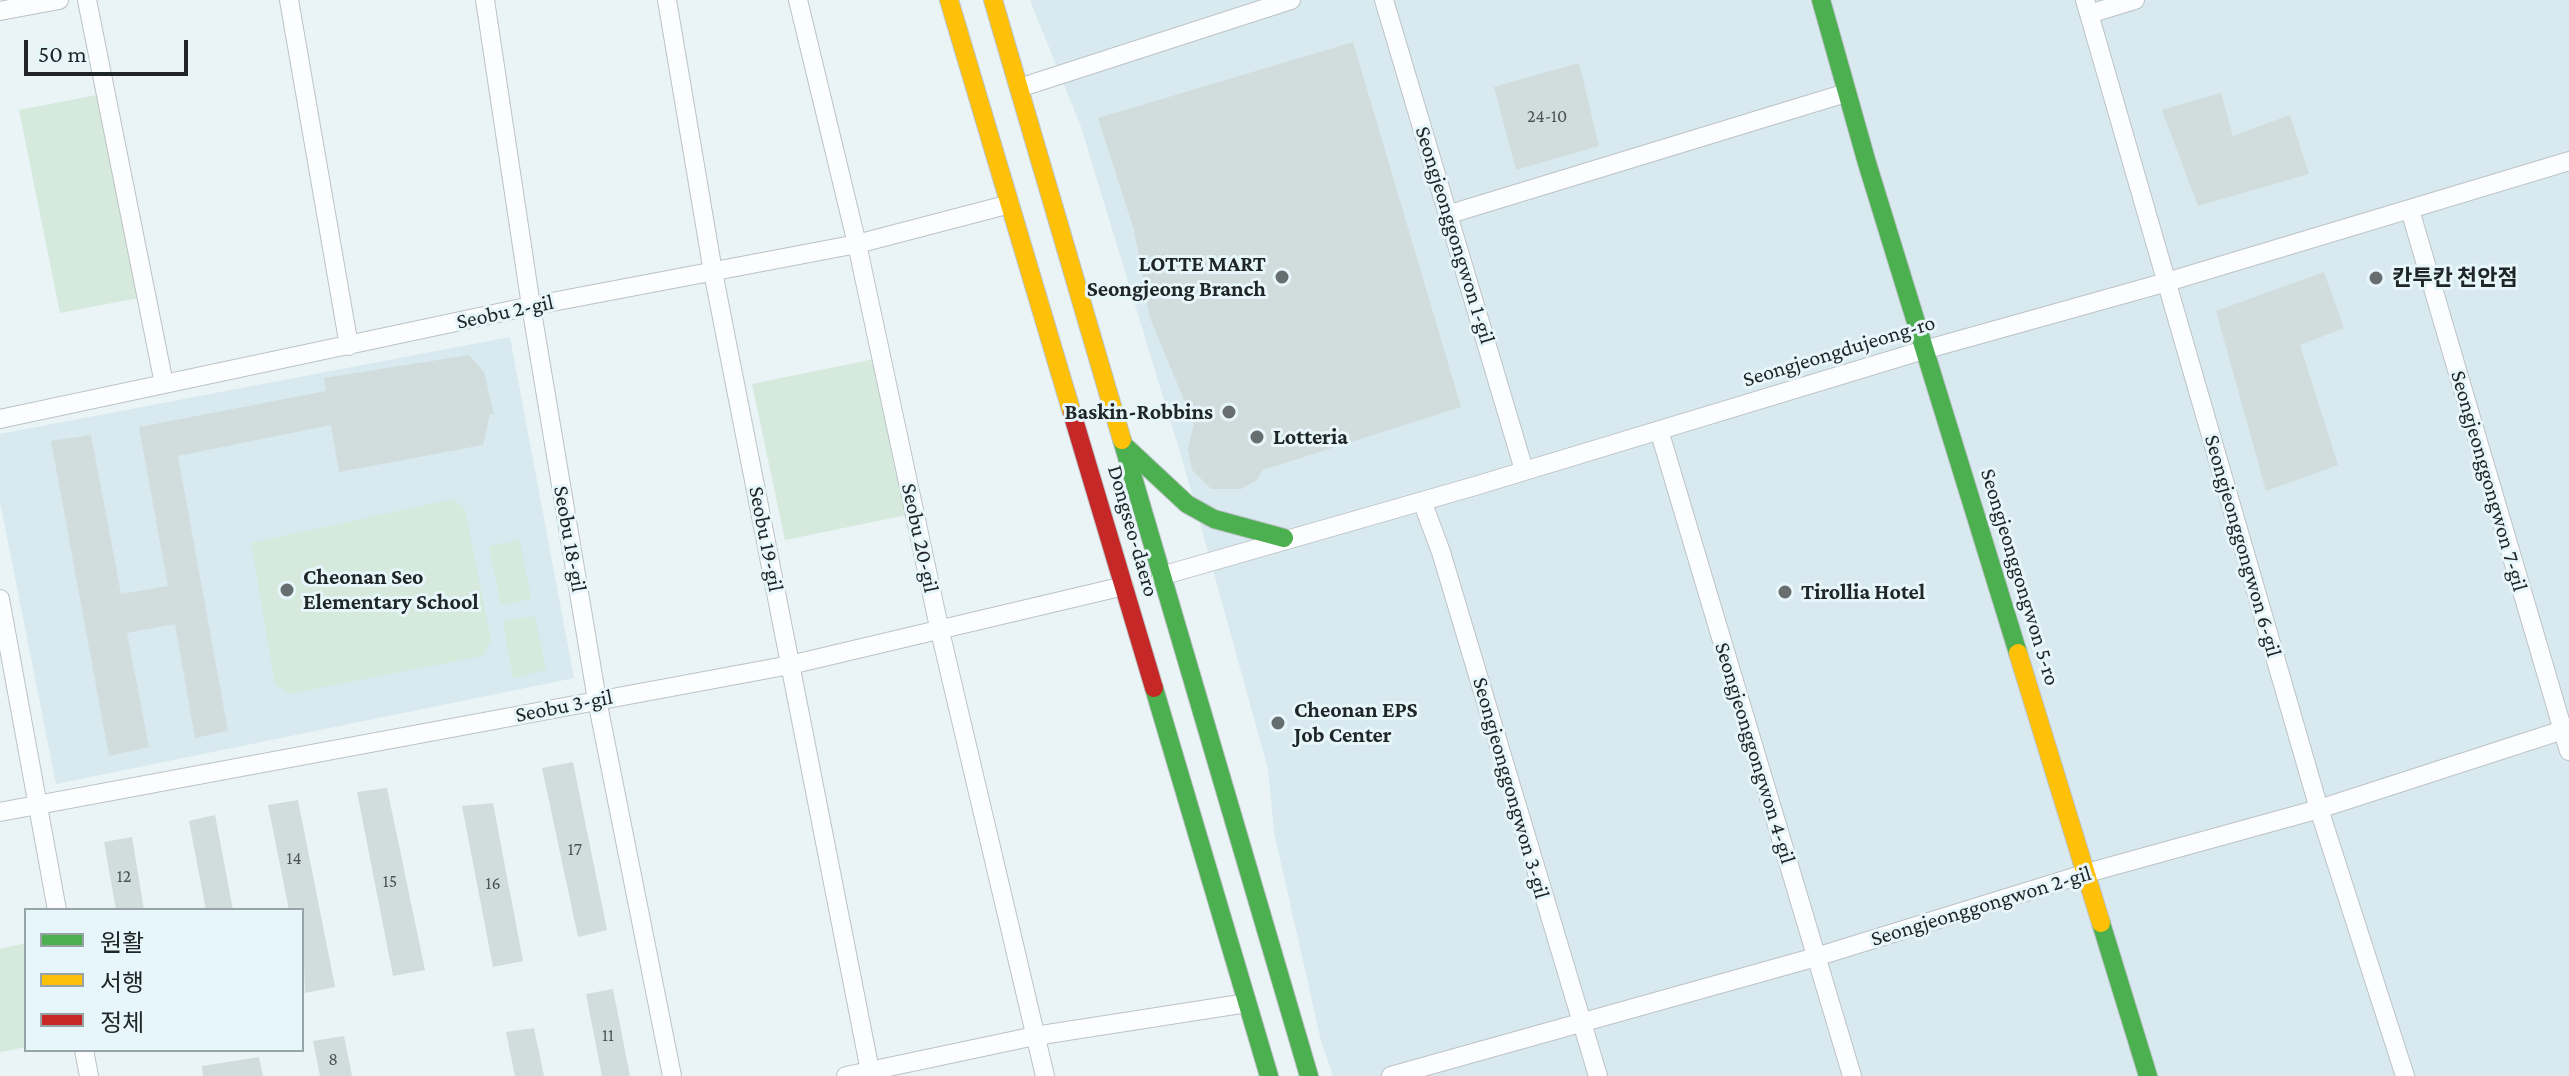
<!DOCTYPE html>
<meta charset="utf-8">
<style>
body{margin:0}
#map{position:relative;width:2569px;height:1076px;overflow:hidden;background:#eaf3f6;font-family:"Crimson Pro","Noto Sans KR",serif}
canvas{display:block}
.legend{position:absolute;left:24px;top:908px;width:280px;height:144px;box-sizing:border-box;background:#e6f6fa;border:2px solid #97a3a6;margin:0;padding:10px 14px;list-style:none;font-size:24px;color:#202628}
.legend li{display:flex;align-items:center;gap:16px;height:40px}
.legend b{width:40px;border:2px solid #97a3a6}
.scale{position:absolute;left:24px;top:40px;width:164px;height:36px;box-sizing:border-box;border:4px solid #202628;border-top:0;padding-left:10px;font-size:24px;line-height:28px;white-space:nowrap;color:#202628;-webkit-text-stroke:6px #e6f6fa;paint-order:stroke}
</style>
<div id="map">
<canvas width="2569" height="1076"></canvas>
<ul class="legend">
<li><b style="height:10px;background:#4caf50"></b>원활</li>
<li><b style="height:10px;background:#ffc107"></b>서행</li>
<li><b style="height:10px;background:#c62828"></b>정체</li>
</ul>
<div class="scale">50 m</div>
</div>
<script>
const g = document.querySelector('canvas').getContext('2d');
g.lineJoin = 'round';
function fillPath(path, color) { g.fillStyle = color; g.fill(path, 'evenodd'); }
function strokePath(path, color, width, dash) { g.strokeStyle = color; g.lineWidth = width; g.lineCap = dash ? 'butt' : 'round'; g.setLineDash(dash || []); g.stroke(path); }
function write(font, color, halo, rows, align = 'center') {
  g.font = font + ' "Crimson Pro","Noto Sans KR",serif'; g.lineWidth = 6; g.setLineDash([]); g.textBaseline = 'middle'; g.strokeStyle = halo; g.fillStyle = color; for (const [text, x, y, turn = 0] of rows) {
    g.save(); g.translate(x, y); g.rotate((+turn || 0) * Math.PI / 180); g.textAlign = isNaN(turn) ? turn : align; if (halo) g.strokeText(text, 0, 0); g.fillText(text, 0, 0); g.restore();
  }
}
fillPath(new Path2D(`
 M 1030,0 L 2569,0 L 2569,1076 L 1333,1076 L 1321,1041 L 1274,832 L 1268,769 L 1185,469 L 1081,127 Z
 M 510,337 L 574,678 L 56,784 L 0,502 L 0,434 Z`), '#d8e9ef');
fillPath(new Path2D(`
 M 97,95 L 138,298 L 60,313 L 19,110 Z
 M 874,359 L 907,515 L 785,540 L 752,384 Z
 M 453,499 L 465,509 L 491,640 L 483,656 L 288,694 L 275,683 L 251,543 Z
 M 520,540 L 531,599 L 501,605 L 489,546 Z
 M 535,616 L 546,670 L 513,678 L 503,621 Z
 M 26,943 L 26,1047 L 0,1052 L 0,949 Z`), '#d5e9dc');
fillPath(new Path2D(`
 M 1353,42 L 1461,407 L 1263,470 L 1257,480 L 1241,489 L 1211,489 L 1192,470 L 1188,449 L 1194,424 L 1150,318 L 1134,230 L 1098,118 Z
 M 1579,63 L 1599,146 L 1516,170 L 1494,87 Z
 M 2221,93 L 2233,136 L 2290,115 L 2309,174 L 2198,206 L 2162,110 Z
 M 2324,272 L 2344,328 L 2300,345 L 2338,465 L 2266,491 L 2216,311 Z
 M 469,355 L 484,372 L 494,414 L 490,414 L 483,445 L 339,472 L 331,425 L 178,456 L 228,731 L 195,738 L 175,624 L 127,633 L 149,747 L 109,756 L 51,441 L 91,435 L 121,594 L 168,586 L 139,427 L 326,391 L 324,378 Z
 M 573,762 L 607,930 L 578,937 L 542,768 Z
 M 387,788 L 425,970 L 393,976 L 357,792 Z
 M 298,800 L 335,987 L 305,993 L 302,910 L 289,910 L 268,805 Z
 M 493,803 L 523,961 L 493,967 L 462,806 Z
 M 215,815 L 233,910 L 206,910 L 189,821 Z
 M 132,837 L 144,910 L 116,910 L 104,842 Z
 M 613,989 L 630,1076 L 602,1076 L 586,994 Z
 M 534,1028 L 544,1076 L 515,1076 L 506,1032 Z
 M 344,1036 L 352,1076 L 320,1076 L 313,1041 Z
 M 259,1057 L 263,1076 L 203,1076 L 202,1066 Z`), '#d1dddd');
const street = new Path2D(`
 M 87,0 L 164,384
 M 289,0 L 349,346
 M 485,0 L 531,306 L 597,700 L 672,1076
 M 667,0 L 713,272 L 871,1076
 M 798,0 L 857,244 L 939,627 L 1045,1076
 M 1384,0 L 1524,470
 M 2085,0 L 2319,809 L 2405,1076
 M 0,11 L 59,0
 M 2089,14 L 2135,0
 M 1019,88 L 1291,0
 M 2410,210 L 2569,751
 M 1450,214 L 1846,93
 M 0,419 L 531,306 L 857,244 L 1010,204
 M 1659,430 L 1852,1076
 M 1422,501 L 1441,552 L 1598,1076
 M 1161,576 L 1475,486 L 1924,350 L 2167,282 L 2569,161
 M 0,599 L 57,910
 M 0,812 L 790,665 L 1124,586
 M 84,1050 L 89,1076
 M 846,1076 L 1035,1036 L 1247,1003
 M 1391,1076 L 1816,957 L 2087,873 L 2319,809 L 2569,728`);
const fast = new Path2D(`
 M 1821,0 L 1867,163 L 2018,653
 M 1122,440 L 1309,1076
 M 1127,448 L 1187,504 L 1214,519 L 1284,538
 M 1154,688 L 1269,1076
 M 2101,923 L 2148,1076`);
const slow = new Path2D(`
 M 949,0 L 1072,413
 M 993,0 L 1122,440
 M 2018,653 L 2101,923`);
const jam = new Path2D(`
 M 1072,413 L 1154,688`);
strokePath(street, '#bcc3c6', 20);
strokePath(fast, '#bcc3c6', 20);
strokePath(slow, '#bcc3c6', 20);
strokePath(jam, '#bcc3c6', 20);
strokePath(street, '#fcfdfe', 18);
strokePath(fast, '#4caf50', 18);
strokePath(slow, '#ffc107', 18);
strokePath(jam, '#c62828', 18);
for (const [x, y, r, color] of [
 [1282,277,8,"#676e70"],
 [2376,278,8,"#676e70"],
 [1229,412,8,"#676e70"],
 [1257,437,8,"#676e70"],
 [287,590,8,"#676e70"],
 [1785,592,8,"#676e70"],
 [1278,723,8,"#676e70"]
]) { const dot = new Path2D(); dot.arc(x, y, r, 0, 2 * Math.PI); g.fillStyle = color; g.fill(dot); strokePath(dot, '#e6f6fa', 3); }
write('18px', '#4c5455', null, [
 ["24-10",1547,116],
 ["17",575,849],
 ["14",294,858],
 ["12",124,876],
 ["15",390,881],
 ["16",493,883],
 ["11",608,1035],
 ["8",333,1059]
]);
write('22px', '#202628', '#e6f6fa', [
 ["Seongjeonggongwon 1-gil",1455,235,73],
 ["Seobu 2-gil",505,312,-12],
 ["Seongjeongdujeong-ro",1839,351,-17],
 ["Seongjeonggongwon 7-gil",2489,481,74],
 ["Dongseo-daero",1133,531,74],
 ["Seobu 20-gil",920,538,78],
 ["Seobu 18-gil",570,539,80],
 ["Seobu 19-gil",766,539,79],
 ["Seongjeonggongwon 6-gil",2243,546,74],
 ["Seongjeonggongwon 5-ro",2020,577,73],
 ["Seobu 3-gil",564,706,-11],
 ["Seongjeonggongwon 4-gil",1755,753,73],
 ["Seongjeonggongwon 3-gil",1511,788,74],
 ["Seongjeonggongwon 2-gil",1981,906,-17]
]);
write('bold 22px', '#202628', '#e6f6fa', [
 ["LOTTE MART",1266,264,"right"],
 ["Seongjeong Branch",1266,289,"right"],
 ["칸투칸 천안점",2392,278],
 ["Baskin-Robbins",1213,412,"right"],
 ["Lotteria",1273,437],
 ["Cheonan Seo",303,577],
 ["Elementary School",303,602],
 ["Tirollia Hotel",1801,592],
 ["Cheonan EPS",1294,710],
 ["Job Center",1294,735]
], 'left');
</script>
